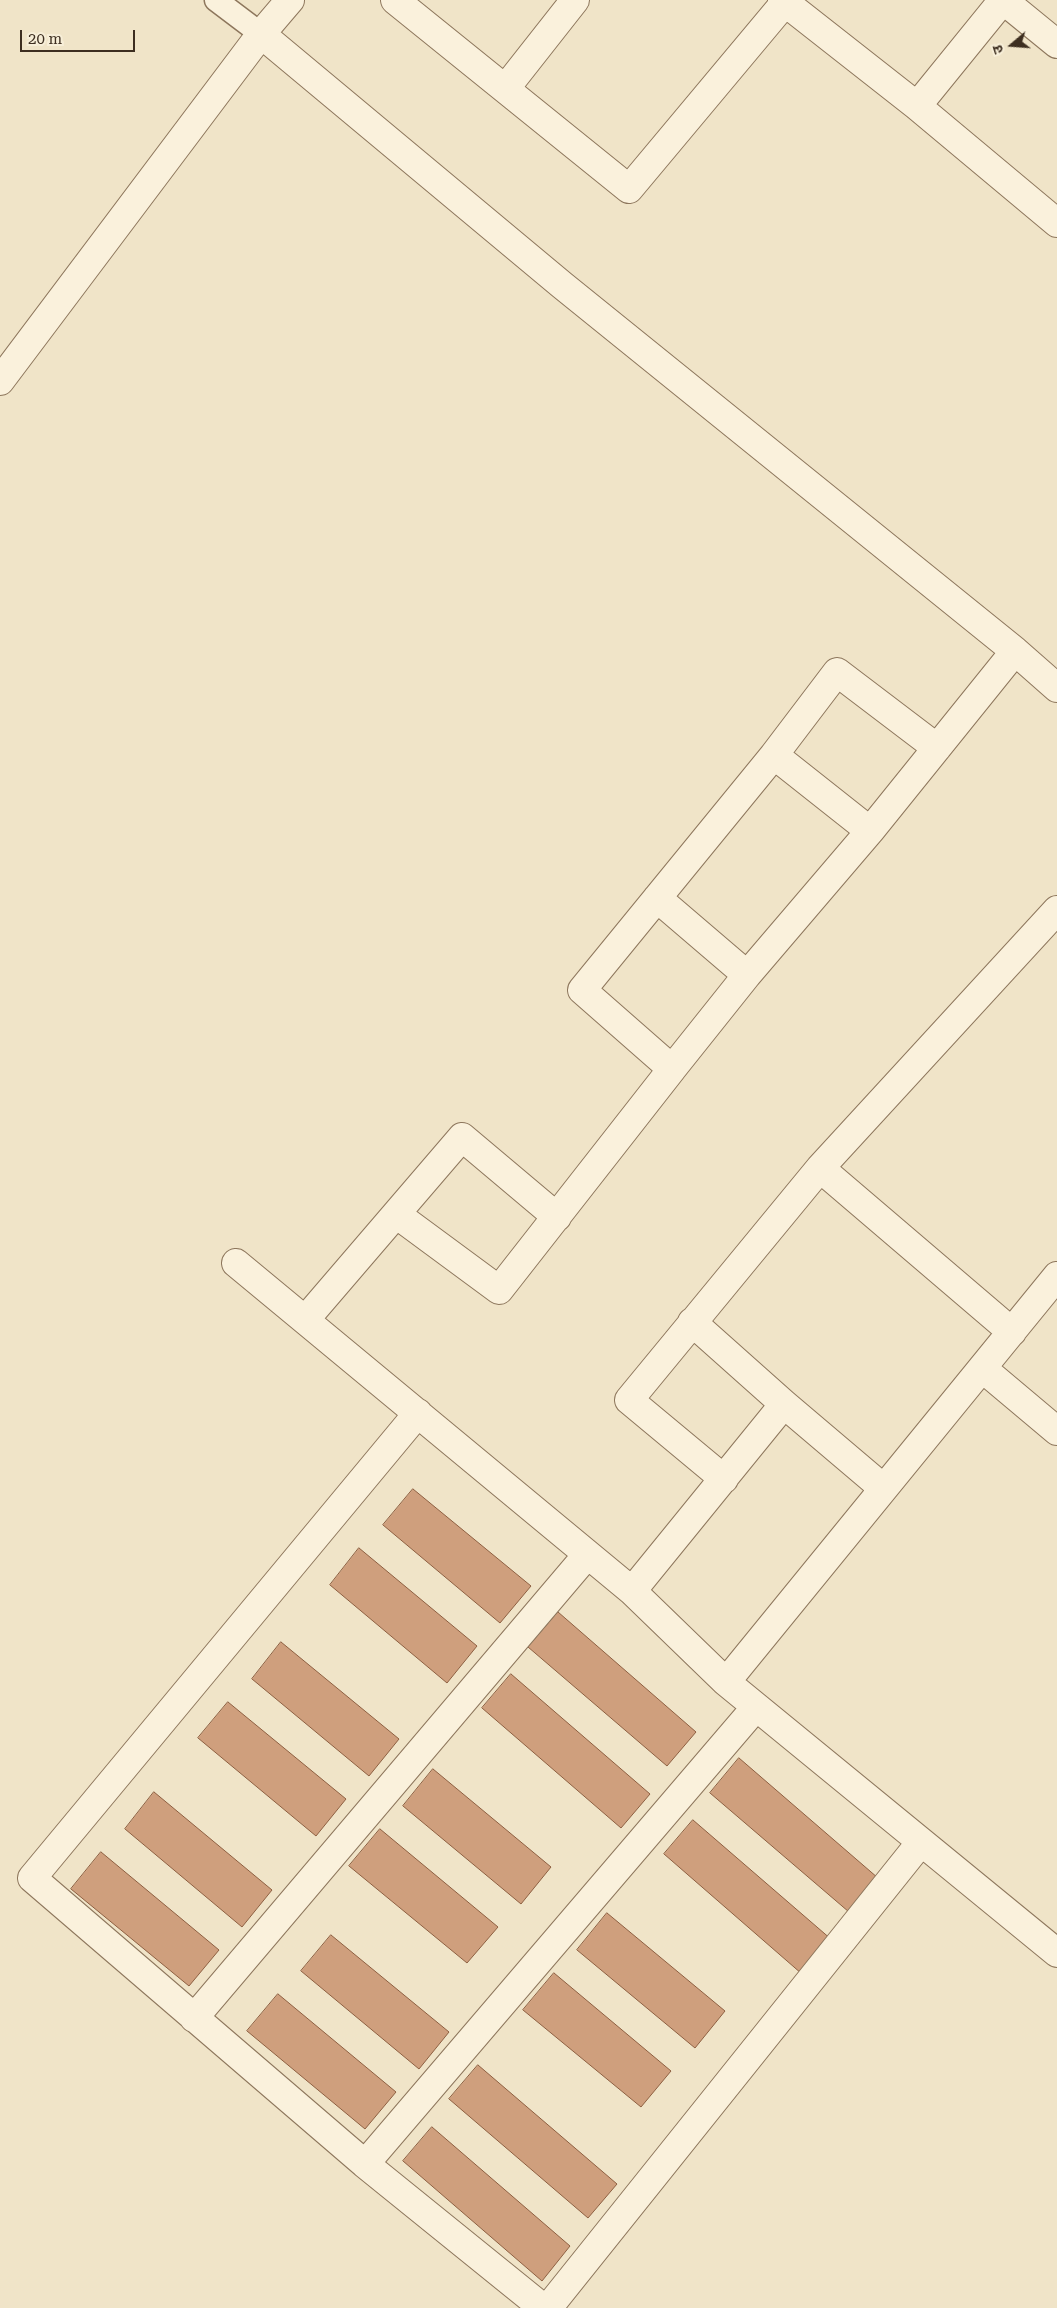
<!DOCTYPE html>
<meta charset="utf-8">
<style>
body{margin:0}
#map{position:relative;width:1057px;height:2308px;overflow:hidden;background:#f0e4c8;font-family:"Roboto Serif","Noto Sans Devanagari",serif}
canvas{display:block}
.north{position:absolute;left:987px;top:20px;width:50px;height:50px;-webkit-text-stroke:4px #f7eed8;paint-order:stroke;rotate:252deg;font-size:14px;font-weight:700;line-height:20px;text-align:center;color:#3d2e20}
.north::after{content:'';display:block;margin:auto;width:18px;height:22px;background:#3d2e20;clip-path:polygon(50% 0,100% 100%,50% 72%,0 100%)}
.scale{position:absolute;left:20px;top:30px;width:115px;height:22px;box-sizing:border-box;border:2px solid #3d2e20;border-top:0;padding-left:6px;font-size:15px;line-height:18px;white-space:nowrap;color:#3d2e20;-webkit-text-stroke:4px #f7eed8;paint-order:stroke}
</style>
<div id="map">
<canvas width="1057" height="2308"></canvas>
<div class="north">उ</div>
<div class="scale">20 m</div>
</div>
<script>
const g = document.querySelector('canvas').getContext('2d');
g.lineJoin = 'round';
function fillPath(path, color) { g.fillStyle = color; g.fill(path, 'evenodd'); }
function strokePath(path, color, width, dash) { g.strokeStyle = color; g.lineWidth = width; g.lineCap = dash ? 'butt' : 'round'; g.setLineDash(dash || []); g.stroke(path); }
const building = new Path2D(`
 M 413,1489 L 531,1586 L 500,1623 L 383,1525 Z
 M 359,1548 L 477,1646 L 447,1683 L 330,1585 Z
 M 558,1612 L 696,1732 L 667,1766 L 528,1647 Z
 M 281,1642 L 399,1739 L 369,1776 L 252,1679 Z
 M 511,1674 L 650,1794 L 621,1828 L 482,1708 Z
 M 228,1702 L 346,1799 L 316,1836 L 198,1738 Z
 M 739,1758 L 878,1878 L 849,1912 L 710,1793 Z
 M 433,1769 L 551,1867 L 521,1904 L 403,1806 Z
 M 154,1792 L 272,1890 L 242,1927 L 125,1829 Z
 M 693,1820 L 832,1940 L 802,1974 L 664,1854 Z
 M 380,1829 L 498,1927 L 467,1963 L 349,1866 Z
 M 101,1852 L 219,1950 L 189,1986 L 71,1889 Z
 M 607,1913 L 725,2011 L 695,2048 L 577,1950 Z
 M 331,1935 L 449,2032 L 419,2069 L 301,1971 Z
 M 554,1973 L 671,2071 L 641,2107 L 523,2010 Z
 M 278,1994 L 396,2092 L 365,2129 L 247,2031 Z
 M 478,2065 L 617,2184 L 588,2218 L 449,2099 Z
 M 432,2127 L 570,2246 L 542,2281 L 403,2161 Z`);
fillPath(building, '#cf9f7d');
strokePath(building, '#8d5f41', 1);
const service = new Path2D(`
 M 216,0 L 261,34`);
const minor = new Path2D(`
 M 395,0 L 629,189 L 787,0
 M 782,0 L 917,106 L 1057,223
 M 1003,0 L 1057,44
 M 261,34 L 562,285 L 1015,651 L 1057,688
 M 505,89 L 575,0
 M 917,106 L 1003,0
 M 0,381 L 261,34 L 290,0
 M 774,755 L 837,672 L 937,748
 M 657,898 L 747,975 L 672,1069
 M 747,975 L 870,831
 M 820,1168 L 1012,1332
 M 396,1214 L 499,1290 L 672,1069 L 582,990 L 774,755 L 870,831 L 1015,651
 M 236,1263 L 632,1591 L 726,1682
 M 1057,1276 L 726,1682 L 1057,1953
 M 305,1320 L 462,1137 L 557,1217
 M 982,1368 L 1057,1431
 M 784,1404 L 883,1488
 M 418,1413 L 32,1878 L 365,2164 L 543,2308
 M 724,1479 L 629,1400 L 820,1168 L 1057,910
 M 632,1591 L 784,1404 L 692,1322
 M 194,2018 L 587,1555
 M 365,2164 L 756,1707
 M 548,2308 L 921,1842`);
strokePath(service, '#8d765c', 25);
strokePath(minor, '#8d765c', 30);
strokePath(service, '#faf1dc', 22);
strokePath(minor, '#faf1dc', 28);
</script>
